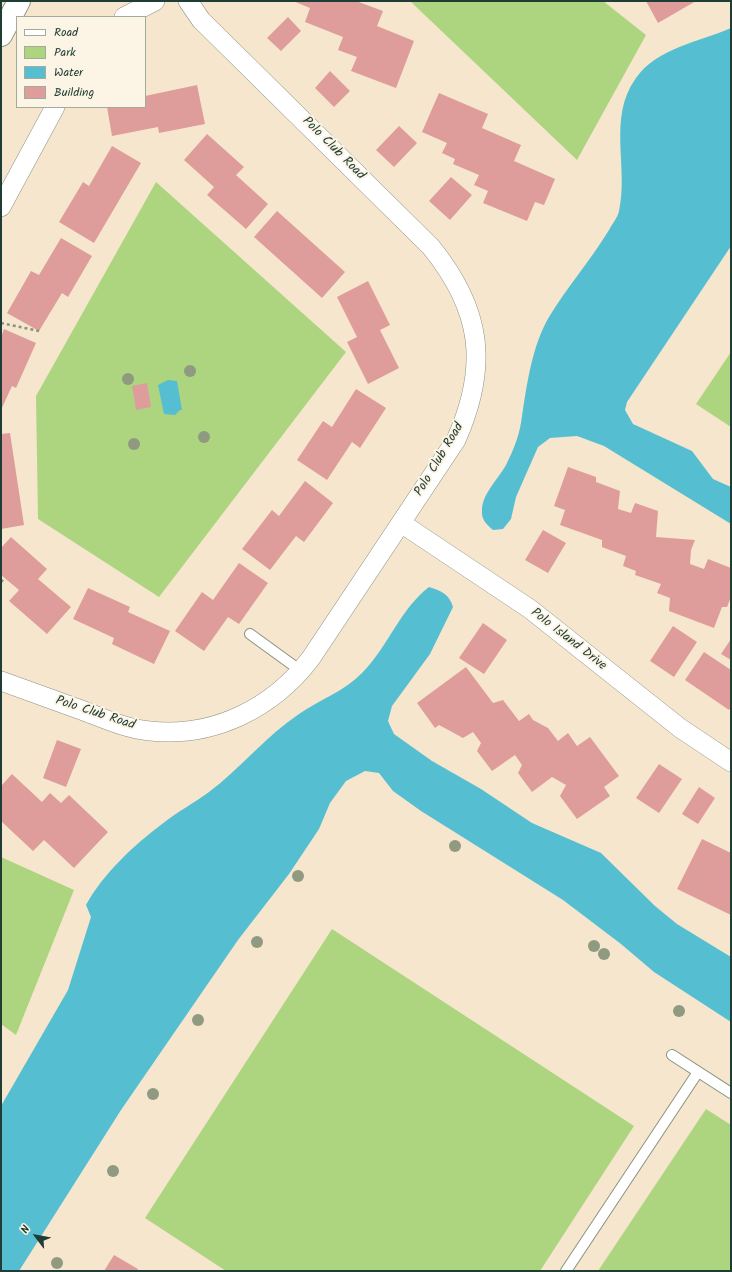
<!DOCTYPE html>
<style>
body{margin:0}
#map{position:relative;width:732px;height:1272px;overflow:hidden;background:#f6e6cd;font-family:Kalam,sans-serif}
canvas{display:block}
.frame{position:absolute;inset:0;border:2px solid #1f3d34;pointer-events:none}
.legend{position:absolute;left:16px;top:16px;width:130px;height:92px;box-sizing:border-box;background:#fcf5e5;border:1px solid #a4ab9e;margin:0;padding:5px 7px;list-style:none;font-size:12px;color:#1f3d34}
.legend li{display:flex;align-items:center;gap:8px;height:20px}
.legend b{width:20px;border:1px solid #a4ab9e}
.north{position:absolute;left:16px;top:1216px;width:40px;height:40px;-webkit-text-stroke:3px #fcf5e5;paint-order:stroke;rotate:302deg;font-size:11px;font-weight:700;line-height:16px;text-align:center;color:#1f3d34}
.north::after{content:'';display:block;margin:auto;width:14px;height:18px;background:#1f3d34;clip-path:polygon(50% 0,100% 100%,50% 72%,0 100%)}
</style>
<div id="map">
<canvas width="732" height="1272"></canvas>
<div class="frame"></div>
<ul class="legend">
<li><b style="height:5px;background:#fff"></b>Road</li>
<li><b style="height:11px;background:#add580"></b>Park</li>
<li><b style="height:11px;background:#55bfd1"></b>Water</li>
<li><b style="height:11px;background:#de9d9b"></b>Building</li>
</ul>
<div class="north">N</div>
</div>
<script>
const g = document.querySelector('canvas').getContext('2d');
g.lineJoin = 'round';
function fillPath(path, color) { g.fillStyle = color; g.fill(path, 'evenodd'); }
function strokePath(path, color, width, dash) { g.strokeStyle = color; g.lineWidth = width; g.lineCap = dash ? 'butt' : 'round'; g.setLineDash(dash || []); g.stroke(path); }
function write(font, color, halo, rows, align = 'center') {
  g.font = font + ' Kalam,sans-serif'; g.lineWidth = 4; g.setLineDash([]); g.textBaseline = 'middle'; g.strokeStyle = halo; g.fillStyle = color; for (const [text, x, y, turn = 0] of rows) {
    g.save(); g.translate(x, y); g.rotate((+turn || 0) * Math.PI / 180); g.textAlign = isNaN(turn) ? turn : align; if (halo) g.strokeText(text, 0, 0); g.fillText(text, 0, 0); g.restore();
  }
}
fillPath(new Path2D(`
 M 410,1 L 603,1 L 646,35 L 577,160 Z
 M 156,182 L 346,352 L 159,597 L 38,519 L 36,396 Z
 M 731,352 L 731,427 L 696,404 Z
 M 1,857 L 74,890 L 16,1035 L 1,1024 Z
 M 332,929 L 634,1126 L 540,1271 L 226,1271 L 145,1218 Z
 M 706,1109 L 731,1125 L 731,1271 L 598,1271 Z`), '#add580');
fillPath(new Path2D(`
 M 731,28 L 731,246 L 627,402 L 625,410 L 633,424 L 692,451 L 713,479 L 731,487 L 731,524 L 604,446 L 577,436 L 550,438 L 538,447 L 516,497 L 511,519 L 503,529 L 493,530 C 486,524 481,519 482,510 C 482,494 499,478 506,465 C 514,449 520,434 522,416 C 527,384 532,346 549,317 C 567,287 591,260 609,230 C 612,224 618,217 619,211 C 629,167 607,118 636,78 C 657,48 699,42 731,28 Z
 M 168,380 L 177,381 L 182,410 L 180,410 L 175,415 L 164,414 L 158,385 Z
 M 429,587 C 442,591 449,594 453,607 L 430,654 L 392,706 L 388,721 L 394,734 L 432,761 L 481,789 L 532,823 L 601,853 L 655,906 L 677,924 L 731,957 L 731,1022 L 654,972 L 621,944 L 563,900 L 421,811 L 393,791 L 379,773 L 365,771 L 346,781 L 330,803 L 319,829 L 289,874 L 238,940 L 121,1110 L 19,1271 L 1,1271 L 1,1106 L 68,990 L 91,917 L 86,905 C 103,874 133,846 162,824 C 177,812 194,803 209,792 C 241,768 266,736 299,714 C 319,700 345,691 362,673 C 388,647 400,609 429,587 Z`), '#55bfd1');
fillPath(new Path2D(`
 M 293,1 L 356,1 L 383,11 L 377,26 L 414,41 L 396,88 L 351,71 L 357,57 L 338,50 L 343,37 L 305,22 L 310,8 Z
 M 646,1 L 696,1 L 658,23 Z
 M 288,17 L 301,31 L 281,51 L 267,38 Z
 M 330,71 L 350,91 L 334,107 L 315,88 Z
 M 197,85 L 205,124 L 159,133 L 158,127 L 112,136 L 107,107 L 145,107 L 145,96 Z
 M 439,93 L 488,114 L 482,128 L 521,145 L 514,161 L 555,179 L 544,205 L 535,202 L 527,221 L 483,203 L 488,191 L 474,185 L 479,175 L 453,164 L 455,159 L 442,153 L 447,143 L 422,132 Z
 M 399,126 L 417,143 L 394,167 L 376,150 Z
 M 207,134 L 244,167 L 236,175 L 268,204 L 246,229 L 207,195 L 214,187 L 184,160 Z
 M 112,146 L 141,163 L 94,243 L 59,222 L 83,182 L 89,186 Z
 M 451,177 L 472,195 L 450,220 L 429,201 Z
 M 277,211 L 345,272 L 322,298 L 254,237 Z
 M 61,238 L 92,256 L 68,297 L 62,293 L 39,331 L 7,313 L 31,271 L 39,275 Z
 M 368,281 L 390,325 L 380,330 L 399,368 L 368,384 L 347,342 L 357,337 L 337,297 Z
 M 4,329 L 36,343 L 16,388 L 12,386 L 1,410 L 1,337 Z
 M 147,383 L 151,407 L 136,410 L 132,386 Z
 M 356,389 L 386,408 L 360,448 L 352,442 L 327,480 L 297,460 L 323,421 L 332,427 Z
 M 10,433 L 24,525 L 1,529 L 1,434 Z
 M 568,467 L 596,477 L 596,482 L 620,491 L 618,509 L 631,513 L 635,503 L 658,511 L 656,537 L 695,540 L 691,550 L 690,564 L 704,569 L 708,559 L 731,568 L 731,597 L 727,607 L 722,607 L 714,628 L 669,611 L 670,598 L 657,593 L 661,584 L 635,575 L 636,571 L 623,566 L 626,556 L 602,547 L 602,540 L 560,525 L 565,510 L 554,506 Z
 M 305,481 L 333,503 L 304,542 L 296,536 L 270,570 L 242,549 L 272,510 L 279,516 Z
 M 543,530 L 566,543 L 548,573 L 525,560 Z
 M 11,537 L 47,569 L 38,579 L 71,607 L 47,634 L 9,601 L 19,590 L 1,575 L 1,548 Z
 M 239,563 L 268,583 L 239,624 L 228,617 L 204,651 L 175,631 L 202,592 L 213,600 Z
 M 88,588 L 130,607 L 128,612 L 170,631 L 154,664 L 112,644 L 114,638 L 73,619 Z
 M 483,623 L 507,640 L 484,674 L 459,658 Z
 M 673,626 L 697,642 L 674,677 L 650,661 Z
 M 731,639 L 731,660 L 721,654 Z
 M 704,652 L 731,670 L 731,707 L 729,710 L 685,680 Z
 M 466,667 L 493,703 L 503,700 L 519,721 L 529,714 L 533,720 L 548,728 L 558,741 L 568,733 L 577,746 L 590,737 L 619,776 L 604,787 L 610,796 L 577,819 L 560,796 L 566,785 L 552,777 L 532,792 L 518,773 L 522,765 L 515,755 L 492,771 L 477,751 L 481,743 L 473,732 L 463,738 L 439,725 L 435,728 L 417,703 Z
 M 57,740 L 81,749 L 66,787 L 43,778 Z
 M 659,764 L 682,779 L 659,813 L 636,798 Z
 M 12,774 L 42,802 L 50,793 L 61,803 L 69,795 L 108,832 L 74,868 L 44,840 L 33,851 L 2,822 L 1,824 L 1,784 L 2,785 Z
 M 699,787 L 715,798 L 698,824 L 682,814 Z
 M 702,839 L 731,853 L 731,915 L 677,889 Z
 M 114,1255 L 138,1269 L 137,1271 L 104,1271 Z`), '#de9d9b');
const lane = new Path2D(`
 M 250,634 L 301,671
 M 672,1055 L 731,1093
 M 566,1271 L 698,1072`);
const street = new Path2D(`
 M 124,17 L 155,1
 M 1,207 L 55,107
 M 401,523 L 530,609 L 680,728 L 731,762
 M 1,681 C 29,691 56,701 84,711 C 105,719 127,729 150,731 C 214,738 273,708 311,658 L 456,440 C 489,366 482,310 431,247 L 201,20 L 188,1`);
const secondary = new Path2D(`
 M 1,35 L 19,1`);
strokePath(lane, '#8a9280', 12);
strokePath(street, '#8a9280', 20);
strokePath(secondary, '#8a9280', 24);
strokePath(new Path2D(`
 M 1,323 L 39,331
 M 1,582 L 5,578`), '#8a9280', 2.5, [3, 3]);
strokePath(lane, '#fff', 10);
strokePath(street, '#fff', 19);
strokePath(secondary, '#fff', 22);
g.fillStyle = '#8f9a81';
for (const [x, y] of [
 [190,371],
 [128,379],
 [204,437],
 [134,444],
 [455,846],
 [298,876],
 [257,942],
 [594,946],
 [604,954],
 [679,1011],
 [198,1020],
 [153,1094],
 [113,1171],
 [57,1263]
]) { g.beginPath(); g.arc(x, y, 6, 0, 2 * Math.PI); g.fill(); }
write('13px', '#1f3d34', '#fcf5e5', [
 ["Polo Club Road",333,149,45],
 ["Polo Club Road",440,460,-59],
 ["Polo Island Drive",568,640,38],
 ["Polo Club Road",95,714,18]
]);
</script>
